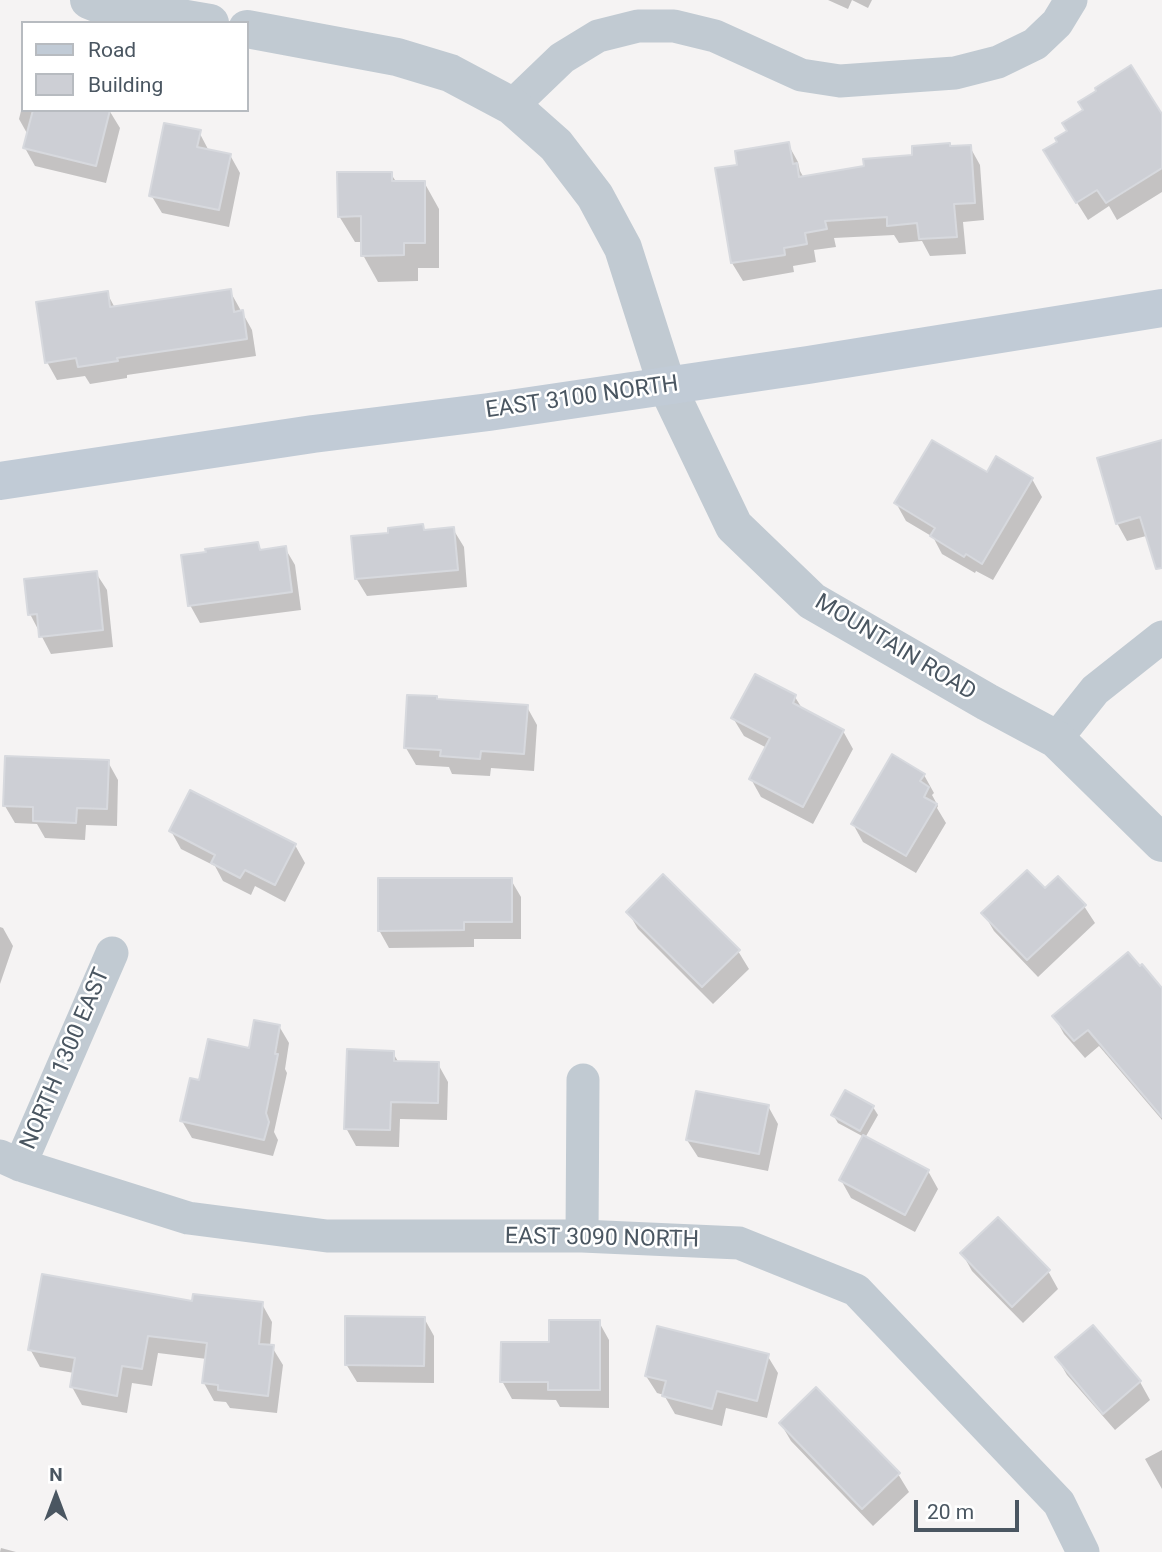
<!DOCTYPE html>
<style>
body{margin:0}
#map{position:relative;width:1162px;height:1552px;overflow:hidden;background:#f5f3f3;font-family:Roboto,sans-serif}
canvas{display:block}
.legend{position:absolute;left:21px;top:21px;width:228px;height:91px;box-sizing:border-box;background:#fff;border:2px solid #b7bbc0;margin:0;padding:9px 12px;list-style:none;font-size:21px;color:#4a5661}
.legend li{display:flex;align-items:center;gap:14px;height:35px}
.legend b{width:35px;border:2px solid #b7bbc0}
.north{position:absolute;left:21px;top:1461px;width:70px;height:70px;-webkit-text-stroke:5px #fff;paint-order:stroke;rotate:0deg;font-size:19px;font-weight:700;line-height:28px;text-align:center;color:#4a5661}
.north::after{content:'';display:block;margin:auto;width:24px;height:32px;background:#4a5661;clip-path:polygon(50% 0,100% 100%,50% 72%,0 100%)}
.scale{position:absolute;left:914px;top:1500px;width:105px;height:32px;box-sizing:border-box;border:4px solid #4a5661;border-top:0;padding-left:9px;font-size:21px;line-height:24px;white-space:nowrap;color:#4a5661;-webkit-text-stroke:5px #fff;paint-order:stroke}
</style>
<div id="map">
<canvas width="1162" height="1552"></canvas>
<ul class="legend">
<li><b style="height:9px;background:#c1cbd6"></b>Road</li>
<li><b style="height:19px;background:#cdcfd5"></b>Building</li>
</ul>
<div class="north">N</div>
<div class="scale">20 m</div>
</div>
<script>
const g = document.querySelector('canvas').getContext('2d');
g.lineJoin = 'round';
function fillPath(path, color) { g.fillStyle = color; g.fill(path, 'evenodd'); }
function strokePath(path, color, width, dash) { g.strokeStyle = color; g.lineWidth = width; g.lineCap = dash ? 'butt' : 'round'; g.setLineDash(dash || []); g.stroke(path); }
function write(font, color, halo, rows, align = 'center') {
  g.font = font + ' Roboto,sans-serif'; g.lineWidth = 5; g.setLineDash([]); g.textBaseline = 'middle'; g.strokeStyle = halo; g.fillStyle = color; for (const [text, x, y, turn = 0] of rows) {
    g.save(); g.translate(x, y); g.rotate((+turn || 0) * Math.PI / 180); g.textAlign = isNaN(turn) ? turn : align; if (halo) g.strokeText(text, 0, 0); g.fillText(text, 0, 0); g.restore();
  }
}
fillPath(new Path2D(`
 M 828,0 L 872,0 L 868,8 L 852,0 L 848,9 Z
 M 23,103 L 23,110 L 109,110 L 120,128 L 106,183 L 35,166 L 25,148 L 28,135 L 19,119 Z
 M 1085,111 L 1162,117 L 1162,192 L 1117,220 L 1109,206 L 1088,220 L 1056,169 L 1059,143 Z
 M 199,132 L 209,151 L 230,155 L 240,173 L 229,227 L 162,213 L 151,195 Z
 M 788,144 L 798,162 L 800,171 L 804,178 L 914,157 L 949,145 L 951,148 L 970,147 L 980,165 L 984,220 L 963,222 L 966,254 L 930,256 L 922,241 L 899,243 L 894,235 L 834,238 L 836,247 L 814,250 L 816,262 L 793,266 L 794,272 L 743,281 L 732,263 L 717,170 L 739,166 Z
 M 391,174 L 397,183 L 424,182 L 439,209 L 439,268 L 418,268 L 418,281 L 378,282 L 363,255 L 363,242 L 355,242 L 339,216 Z
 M 230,291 L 240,309 L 241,313 L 242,312 L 252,330 L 256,356 L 127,375 L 127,378 L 90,384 L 85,376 L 57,380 L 47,362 L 107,293 L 115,308 Z
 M 1162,447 L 1162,540 L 1150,535 L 1127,541 L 1117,523 Z
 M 987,475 L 1032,479 L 1042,497 L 993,580 L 976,571 L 975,573 L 942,554 L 933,537 L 906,521 L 896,503 Z
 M 422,526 L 426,532 L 453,529 L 464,547 L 467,587 L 367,596 L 356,578 L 390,535 Z
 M 257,544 L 262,551 L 285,548 L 295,565 L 301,610 L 200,623 L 190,605 Z
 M 96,573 L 107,590 L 113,647 L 51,654 L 30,614 Z
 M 795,697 L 803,710 L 843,731 L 853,749 L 813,824 L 761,797 L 751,779 L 767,748 L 744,736 L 733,718 Z
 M 438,701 L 527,707 L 537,725 L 534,771 L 491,768 L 490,776 L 452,774 L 449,767 L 416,765 L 406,748 Z
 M 108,762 L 118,780 L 117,826 L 86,825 L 85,840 L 45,838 L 37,824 L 15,823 L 5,806 Z
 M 924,775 L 934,793 L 932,795 L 938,806 L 937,808 L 946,823 L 916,873 L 863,842 L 853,824 Z
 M 171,831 L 295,845 L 305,863 L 285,902 L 255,886 L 251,895 L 223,881 L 215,866 L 181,849 Z
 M 511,880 L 521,897 L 521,939 L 474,939 L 474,947 L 389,948 L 379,930 Z
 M 1045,890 L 1084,906 L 1095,923 L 1038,977 L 994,931 L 984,914 Z
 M 628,912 L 738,951 L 749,969 L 713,1004 L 638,929 Z
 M 0,927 L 3,928 L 13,946 L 0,984 Z
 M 1162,990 L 1162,1120 L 1099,1046 L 1085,1058 L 1064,1034 L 1054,1016 Z
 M 279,1026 L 289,1043 L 285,1069 L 287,1073 L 274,1132 L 278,1140 L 273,1156 L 192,1138 L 182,1121 L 200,1082 L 251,1050 Z
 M 393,1053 L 399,1063 L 438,1064 L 448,1082 L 447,1120 L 400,1119 L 399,1147 L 356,1146 L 346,1128 Z
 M 768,1106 L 778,1124 L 768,1171 L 698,1157 L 687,1140 Z
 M 873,1107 L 878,1115 L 865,1138 L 928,1171 L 938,1189 L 915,1232 L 851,1198 L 841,1180 L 864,1137 L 838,1123 L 833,1115 Z
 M 962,1253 L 1048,1271 L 1058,1289 L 1023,1323 L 972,1271 Z
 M 194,1303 L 262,1304 L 272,1322 L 270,1347 L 272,1347 L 283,1365 L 277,1413 L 230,1408 L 226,1402 L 214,1401 L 204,1383 L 207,1359 L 158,1353 L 152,1386 L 132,1383 L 127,1413 L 82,1405 L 72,1387 L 74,1373 L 40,1367 L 30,1349 Z
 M 424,1318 L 434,1336 L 434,1383 L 357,1382 L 346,1364 Z
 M 599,1322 L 609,1340 L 609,1408 L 560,1407 L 556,1400 L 512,1399 L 502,1381 L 551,1343 Z
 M 1093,1327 L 1140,1382 L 1150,1400 L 1115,1430 L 1067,1375 L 1057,1358 Z
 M 767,1355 L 778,1373 L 767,1418 L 726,1408 L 722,1426 L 675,1414 L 664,1395 L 657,1393 L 646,1376 Z
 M 781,1424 L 898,1474 L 909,1492 L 873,1526 L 791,1441 Z
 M 1162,1450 L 1162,1489 L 1145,1459 Z
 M 1,1548 L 16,1552 L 0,1552 Z`), '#0003');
const building = new Path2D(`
 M 1131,65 L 1162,114 L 1162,168 L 1106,203 L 1097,190 L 1076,203 L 1043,150 L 1057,142 L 1055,138 L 1067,131 L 1062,123 L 1083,110 L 1078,102 L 1096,91 L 1095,88 Z
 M 33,110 L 110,110 L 96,166 L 23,148 Z
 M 164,123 L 201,130 L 197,147 L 231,154 L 219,210 L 149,196 Z
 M 789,142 L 793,164 L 797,163 L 799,177 L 864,166 L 863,159 L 912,155 L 912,146 L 950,143 L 950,146 L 971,145 L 975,203 L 954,204 L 957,237 L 919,239 L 917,223 L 887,226 L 887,217 L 825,221 L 827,229 L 805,233 L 807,244 L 784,248 L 785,255 L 731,263 L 715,168 L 737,165 L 735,151 Z
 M 337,172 L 392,172 L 392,181 L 425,181 L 425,243 L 404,243 L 404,255 L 361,256 L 361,216 L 338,217 Z
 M 231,289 L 234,312 L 243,310 L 247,339 L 117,358 L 118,361 L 78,367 L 76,358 L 45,363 L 36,302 L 108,291 L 110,307 Z
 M 932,440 L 987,472 L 996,456 L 1033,478 L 982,564 L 966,554 L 964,557 L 930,536 L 935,528 L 894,503 Z
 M 1162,440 L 1162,568 L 1156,569 L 1140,517 L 1116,524 L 1097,458 Z
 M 423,524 L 424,530 L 454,527 L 458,570 L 355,579 L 351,536 L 388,533 L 388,528 Z
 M 258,542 L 260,550 L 286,546 L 292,592 L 188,606 L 181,555 L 206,552 L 205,549 Z
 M 97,571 L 103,630 L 39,637 L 37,614 L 28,615 L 24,579 Z
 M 755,674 L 796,695 L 793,703 L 844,730 L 803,807 L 749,779 L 770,738 L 731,718 Z
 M 407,695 L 437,696 L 437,699 L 528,705 L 524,754 L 481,751 L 480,759 L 440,756 L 441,750 L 404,748 Z
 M 892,754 L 925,774 L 920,781 L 929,787 L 924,797 L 937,804 L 906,856 L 851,824 Z
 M 5,756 L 109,760 L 107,809 L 77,808 L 76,823 L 33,821 L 33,807 L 3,806 Z
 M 190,790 L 296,844 L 275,885 L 245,870 L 240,878 L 211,863 L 215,855 L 169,831 Z
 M 1027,870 L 1045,888 L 1058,876 L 1086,905 L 1027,960 L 981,913 Z
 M 663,874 L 740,950 L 702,987 L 626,912 Z
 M 378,878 L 512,878 L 512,922 L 464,922 L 464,930 L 378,931 Z
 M 1128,952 L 1140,966 L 1142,964 L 1162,988 L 1162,1117 L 1088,1030 L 1074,1041 L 1052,1016 Z
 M 254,1020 L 280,1025 L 275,1054 L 278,1054 L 266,1113 L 269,1122 L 264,1140 L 180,1121 L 190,1078 L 199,1080 L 208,1039 L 249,1048 Z
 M 347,1049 L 394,1051 L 394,1061 L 439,1062 L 438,1103 L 391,1102 L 390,1130 L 344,1129 Z
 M 845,1090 L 874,1106 L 860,1131 L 831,1115 Z
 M 696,1091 L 769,1105 L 759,1154 L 686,1140 Z
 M 863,1135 L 929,1170 L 905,1215 L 839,1180 Z
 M 998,1217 L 1050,1270 L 1012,1307 L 960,1253 Z
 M 42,1274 L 192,1301 L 193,1294 L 263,1302 L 259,1344 L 274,1345 L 268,1396 L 218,1390 L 218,1385 L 202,1383 L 207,1343 L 148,1336 L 142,1369 L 122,1366 L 117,1396 L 70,1387 L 75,1358 L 28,1350 Z
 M 345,1316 L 425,1317 L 424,1366 L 345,1365 Z
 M 549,1320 L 600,1320 L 600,1390 L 548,1390 L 548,1382 L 500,1382 L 501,1342 L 549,1342 Z
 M 1093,1325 L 1141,1381 L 1103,1414 L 1055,1357 Z
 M 657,1326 L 769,1354 L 757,1401 L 717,1391 L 712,1409 L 662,1396 L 666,1381 L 645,1376 Z
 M 816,1387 L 900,1473 L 862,1509 L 779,1423 Z`);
fillPath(building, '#cdcfd5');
strokePath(building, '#d7d9de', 2);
strokePath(new Path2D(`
 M 512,106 L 562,58 L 598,36 L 638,26 L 674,26 L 715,36 L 801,75 L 840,81 L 955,73 L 998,62 L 1035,44 L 1057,23 L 1071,0
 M 1056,739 L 1095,690 L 1162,637
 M 0,1156 L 20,1165 L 188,1218 L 327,1236 L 582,1236 L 739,1243 L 856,1290 L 1059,1503 L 1083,1552
 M 20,1165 L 112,953
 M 582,1236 L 583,1080`), '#c1cad2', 33);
strokePath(new Path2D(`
 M 89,0 L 99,4 L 210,23
 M 247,29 L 397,57 L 450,73 L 512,106 L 556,145 L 595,196 L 623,248 L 667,386 L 734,526 L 812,601 L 987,702 L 1056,739 L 1162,843`), '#c1cad2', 38);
strokePath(new Path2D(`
 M 0,481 L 313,434 L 489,412 L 808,365 L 1162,308`), '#c1cbd6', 38);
write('23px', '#4a5661', '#fff', [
 ["EAST 3100 NORTH",582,398,-8],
 ["MOUNTAIN ROAD",895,648,31],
 ["NORTH 1300 EAST",66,1059,-67],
 ["EAST 3090 NORTH",602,1239,1]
]);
</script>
